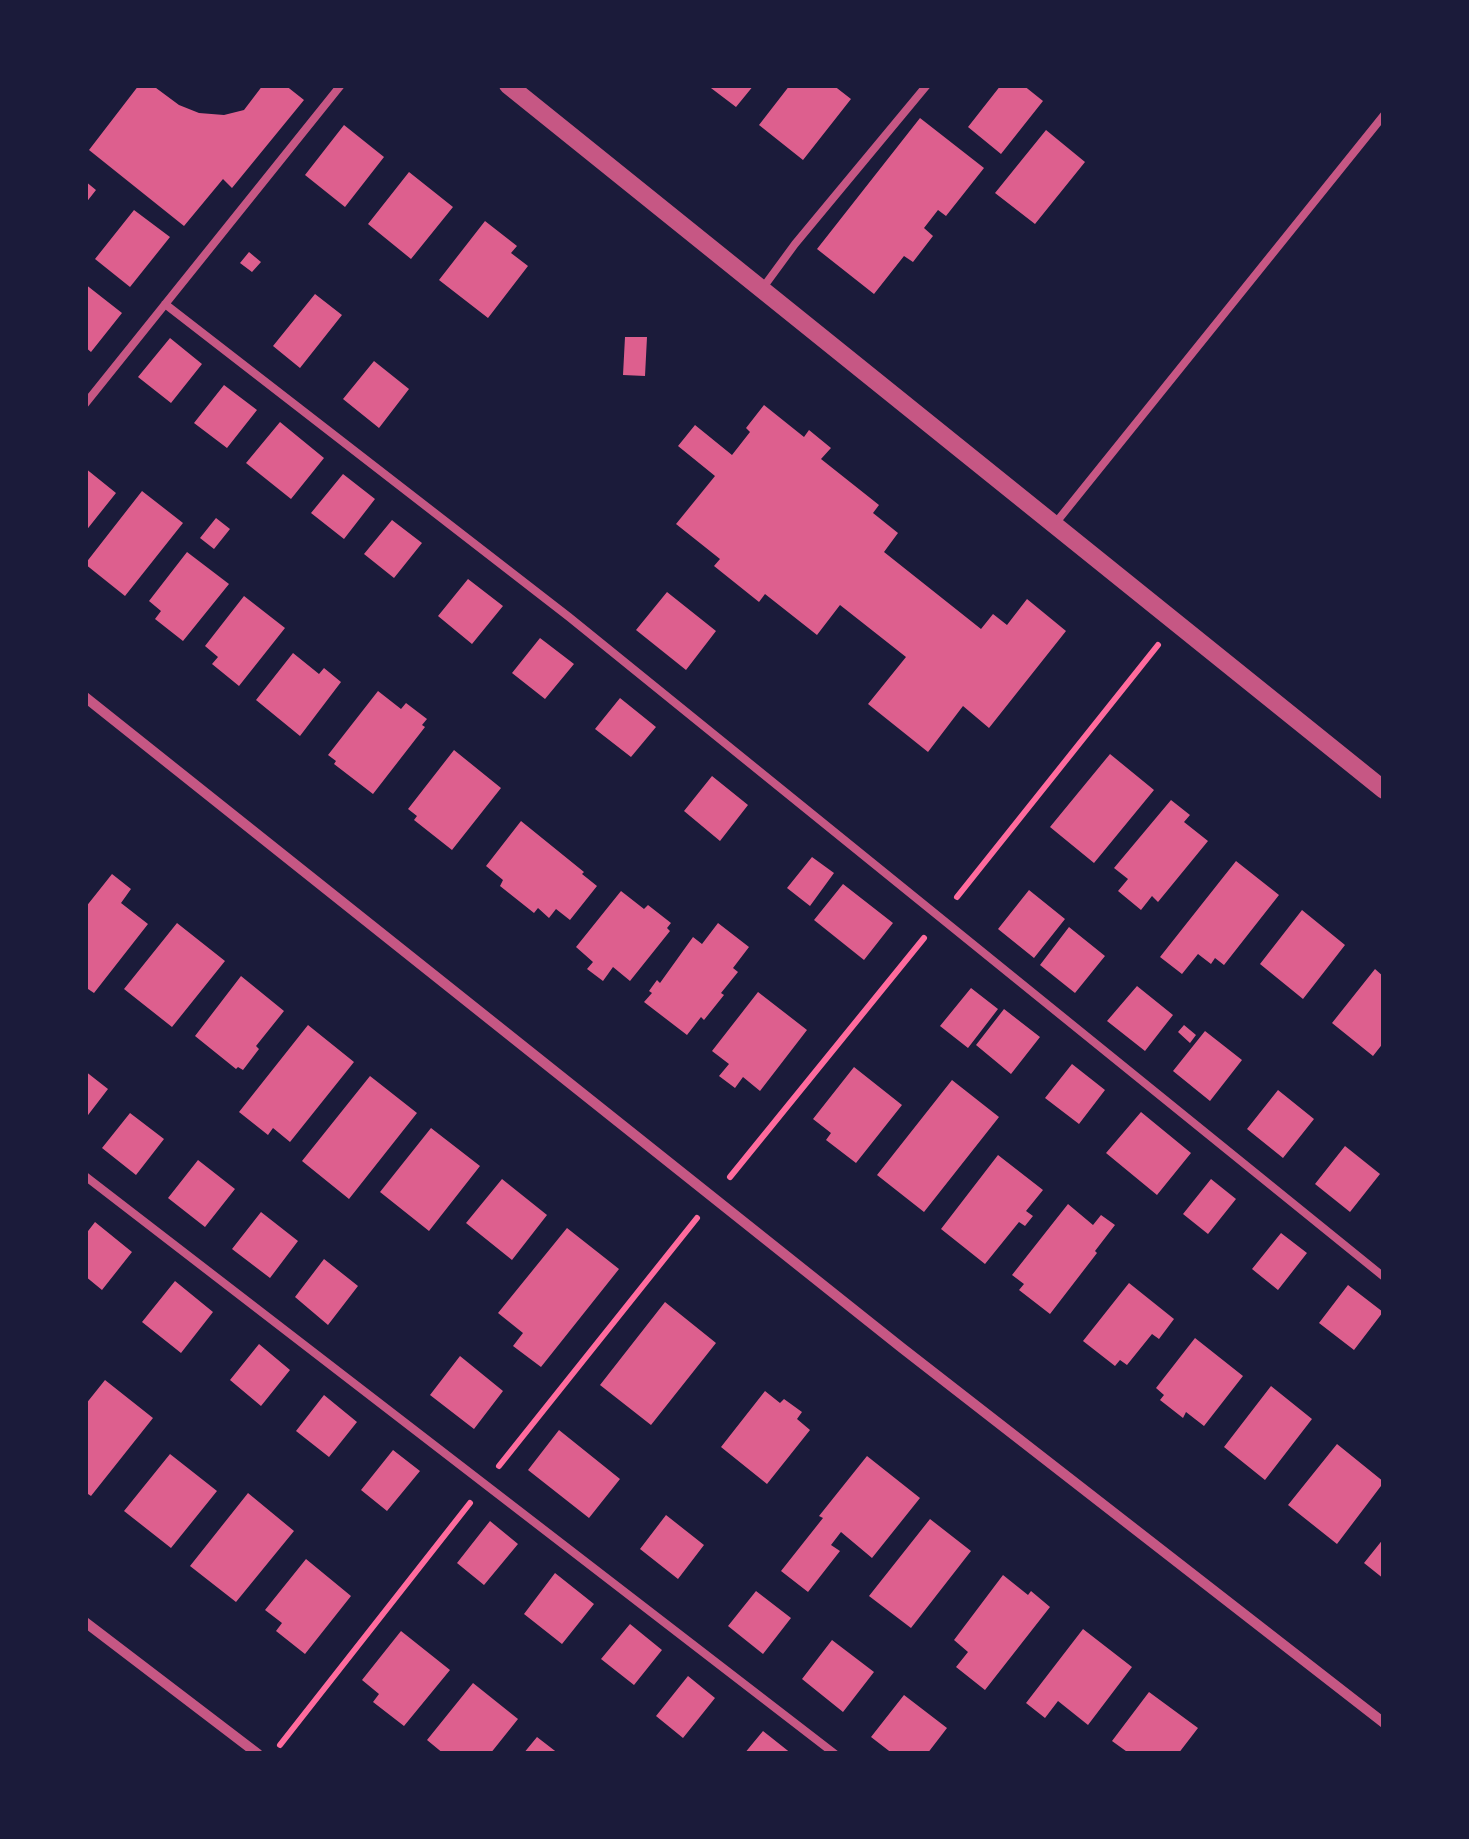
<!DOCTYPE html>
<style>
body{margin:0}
#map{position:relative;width:1469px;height:1839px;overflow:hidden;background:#1b1b3a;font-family:"PT Sans",sans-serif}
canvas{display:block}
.frame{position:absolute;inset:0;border:88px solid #1b1b3a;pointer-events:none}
</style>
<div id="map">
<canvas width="1469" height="1839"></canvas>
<div class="frame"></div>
</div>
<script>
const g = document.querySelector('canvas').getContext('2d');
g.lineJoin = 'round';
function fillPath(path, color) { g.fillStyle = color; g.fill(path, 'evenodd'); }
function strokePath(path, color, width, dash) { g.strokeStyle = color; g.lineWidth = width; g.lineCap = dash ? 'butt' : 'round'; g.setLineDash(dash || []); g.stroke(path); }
fillPath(new Path2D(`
 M 139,85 L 152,85 L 179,105 L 199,113 L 224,115 L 244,110 L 263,85 L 285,85 L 304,100 L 232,188 L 223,179 L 184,226 L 89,150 Z
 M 707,85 L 754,85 L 736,107 Z
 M 790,85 L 833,85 L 851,99 L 803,160 L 759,125 Z
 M 1001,85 L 1023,85 L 1043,101 L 1001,154 L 968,127 Z
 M 920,118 L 984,168 L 946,216 L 938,210 L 924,228 L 933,236 L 913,262 L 904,256 L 874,294 L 817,249 Z
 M 344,125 L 384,157 L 345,207 L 305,175 Z
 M 1046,130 L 1085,162 L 1035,224 L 995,193 Z
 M 409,172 L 453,207 L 411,259 L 368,224 Z
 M 85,181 L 96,190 L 85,204 Z
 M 134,210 L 170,237 L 130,287 L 95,259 Z
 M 485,221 L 517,246 L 511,253 L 528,266 L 488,318 L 439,280 Z
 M 249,252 L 261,262 L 252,272 L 240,263 Z
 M 85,284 L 122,313 L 91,352 L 85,347 Z
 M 315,294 L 342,315 L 300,368 L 273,346 Z
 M 625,337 L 647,337 L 645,376 L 623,375 Z
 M 170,338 L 202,364 L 171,403 L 138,377 Z
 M 374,361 L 409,389 L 379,428 L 343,399 Z
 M 224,385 L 257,410 L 227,448 L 194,423 Z
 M 764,405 L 804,437 L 809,430 L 831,448 L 821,459 L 879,505 L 873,513 L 898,533 L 884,552 L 981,629 L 993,614 L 1007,625 L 1027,599 L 1066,631 L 989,728 L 963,706 L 928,752 L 868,704 L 906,657 L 840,605 L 817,635 L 765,594 L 759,602 L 714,566 L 720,559 L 676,524 L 715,476 L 678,446 L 695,425 L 732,455 L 750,432 L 746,428 Z
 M 280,422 L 324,458 L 291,499 L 246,463 Z
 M 85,468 L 116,493 L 85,532 Z
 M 343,474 L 375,499 L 344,539 L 311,513 Z
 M 142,491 L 183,523 L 125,596 L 85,564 Z
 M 216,518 L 230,529 L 214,549 L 200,538 Z
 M 392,520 L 422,543 L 394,578 L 364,554 Z
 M 187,552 L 229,584 L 183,641 L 155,619 L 161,611 L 149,601 Z
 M 468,579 L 503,606 L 472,644 L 438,616 Z
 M 667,592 L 716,631 L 686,670 L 636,630 Z
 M 244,596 L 285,628 L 239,686 L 212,664 L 218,657 L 205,646 Z
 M 540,638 L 574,664 L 545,699 L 512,673 Z
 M 293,653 L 319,674 L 324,668 L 341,682 L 300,736 L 256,700 Z
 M 378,691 L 401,709 L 406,703 L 427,719 L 422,725 L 425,727 L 373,794 L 334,764 L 336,761 L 328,755 Z
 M 620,698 L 656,727 L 631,757 L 595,729 Z
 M 454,750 L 501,788 L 452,850 L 414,820 L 417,816 L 408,809 Z
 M 1110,754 L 1154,790 L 1094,863 L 1050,827 Z
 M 712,776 L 748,805 L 720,841 L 684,811 Z
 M 1171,800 L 1190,815 L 1184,822 L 1208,841 L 1158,902 L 1152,896 L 1141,910 L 1118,891 L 1128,879 L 1114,868 Z
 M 521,821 L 584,872 L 582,874 L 597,886 L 570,920 L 556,909 L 549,918 L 538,908 L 534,913 L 500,886 L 503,880 L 486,866 Z
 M 812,857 L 834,873 L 810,906 L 787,888 Z
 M 1236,861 L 1279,895 L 1224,965 L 1215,958 L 1211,964 L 1198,954 L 1182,974 L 1160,957 Z
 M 112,874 L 131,889 L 121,903 L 148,924 L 94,993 L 85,987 L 85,908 Z
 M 843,884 L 893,923 L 864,960 L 814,920 Z
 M 1029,890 L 1065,919 L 1034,958 L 998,929 Z
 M 621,891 L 644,909 L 648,905 L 671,923 L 667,928 L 670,931 L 630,981 L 613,967 L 603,981 L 587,969 L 593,962 L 576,947 Z
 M 1302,910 L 1345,945 L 1303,999 L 1260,964 Z
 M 177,923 L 225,961 L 172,1027 L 124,989 Z
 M 718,923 L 749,947 L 733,968 L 738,972 L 721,993 L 724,995 L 704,1020 L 701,1017 L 687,1035 L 644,1002 L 652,993 L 649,991 L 657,980 L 660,983 L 693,937 L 702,944 Z
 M 1069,927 L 1105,956 L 1075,993 L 1040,965 Z
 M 1375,969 L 1384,977 L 1384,1042 L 1373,1056 L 1332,1023 Z
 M 241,976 L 284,1011 L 256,1046 L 259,1049 L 243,1070 L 238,1067 L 236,1069 L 195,1036 Z
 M 1137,986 L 1173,1015 L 1145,1051 L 1107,1021 Z
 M 971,988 L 998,1009 L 968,1048 L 940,1026 Z
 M 758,992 L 807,1030 L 760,1091 L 743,1077 L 735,1088 L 719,1076 L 729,1064 L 712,1051 Z
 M 1004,1009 L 1040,1037 L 1011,1074 L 976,1045 Z
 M 308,1025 L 354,1062 L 290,1142 L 273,1128 L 268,1135 L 239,1112 Z
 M 1184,1025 L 1196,1035 L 1190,1043 L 1178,1032 Z
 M 1205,1031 L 1242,1060 L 1210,1101 L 1173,1071 Z
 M 1072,1064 L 1105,1090 L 1079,1124 L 1045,1098 Z
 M 854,1067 L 902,1105 L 856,1163 L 826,1140 L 831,1133 L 813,1119 Z
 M 85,1071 L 108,1089 L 85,1119 Z
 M 370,1076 L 417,1113 L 349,1199 L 302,1161 Z
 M 952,1080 L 999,1117 L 924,1212 L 877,1175 Z
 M 1278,1090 L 1314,1119 L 1283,1158 L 1247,1129 Z
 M 1141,1112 L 1191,1153 L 1157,1195 L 1106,1153 Z
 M 130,1113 L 164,1139 L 136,1175 L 102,1148 Z
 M 431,1128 L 480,1166 L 429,1231 L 380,1192 Z
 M 1345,1146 L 1380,1174 L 1350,1212 L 1315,1184 Z
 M 998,1155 L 1043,1190 L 1026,1211 L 1033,1216 L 1025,1226 L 1019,1222 L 985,1264 L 941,1229 Z
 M 198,1160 L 235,1189 L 205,1227 L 168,1198 Z
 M 502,1179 L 547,1215 L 512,1260 L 466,1223 Z
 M 1211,1179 L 1236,1199 L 1208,1234 L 1183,1214 Z
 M 1068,1204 L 1093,1225 L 1101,1215 L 1115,1225 L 1095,1251 L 1097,1253 L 1050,1314 L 1019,1290 L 1024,1284 L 1012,1275 Z
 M 261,1212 L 298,1241 L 270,1278 L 232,1249 Z
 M 95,1222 L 132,1252 L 102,1290 L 85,1276 L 85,1235 Z
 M 567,1228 L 619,1269 L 541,1367 L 513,1346 L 523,1333 L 498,1313 Z
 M 1281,1233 L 1307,1253 L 1278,1290 L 1252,1269 Z
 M 324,1259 L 358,1286 L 328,1325 L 295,1297 Z
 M 175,1281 L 213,1312 L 181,1353 L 142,1322 Z
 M 1129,1283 L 1174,1319 L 1159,1339 L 1152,1334 L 1127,1365 L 1120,1360 L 1115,1366 L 1083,1341 Z
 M 1348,1285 L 1383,1312 L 1354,1350 L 1319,1323 Z
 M 665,1302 L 716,1343 L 651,1425 L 600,1385 Z
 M 1195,1338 L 1243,1376 L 1204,1426 L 1186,1412 L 1183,1418 L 1160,1400 L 1164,1395 L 1156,1388 Z
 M 259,1344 L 290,1370 L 261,1406 L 230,1380 Z
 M 460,1356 L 503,1391 L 474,1429 L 430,1395 Z
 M 105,1380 L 153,1418 L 91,1496 L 85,1492 L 85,1405 Z
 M 1271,1386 L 1312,1419 L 1265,1480 L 1224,1447 Z
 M 765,1391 L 780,1403 L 784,1399 L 802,1412 L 797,1419 L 810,1430 L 767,1484 L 721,1447 Z
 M 324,1395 L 357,1422 L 329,1457 L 296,1431 Z
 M 559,1430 L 620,1479 L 589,1518 L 528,1470 Z
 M 1337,1444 L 1384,1482 L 1337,1544 L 1288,1505 Z
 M 393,1450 L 420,1471 L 387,1511 L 361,1490 Z
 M 170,1454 L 217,1491 L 171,1548 L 124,1511 Z
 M 867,1456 L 920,1498 L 872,1558 L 841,1532 L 831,1545 L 840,1551 L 808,1592 L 781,1571 L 823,1518 L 819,1516 Z
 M 248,1493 L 294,1531 L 236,1602 L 190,1566 Z
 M 666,1515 L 704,1545 L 678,1579 L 640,1549 Z
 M 930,1519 L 971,1551 L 911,1628 L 869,1596 Z
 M 490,1521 L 518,1544 L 484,1585 L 457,1563 Z
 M 1384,1538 L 1384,1579 L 1364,1563 Z
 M 306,1559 L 351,1596 L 305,1654 L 276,1631 L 282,1623 L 265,1610 Z
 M 555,1573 L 594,1604 L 562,1644 L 524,1614 Z
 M 1003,1575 L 1028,1595 L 1031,1591 L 1050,1607 L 985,1690 L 956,1667 L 968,1652 L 954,1640 Z
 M 756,1591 L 791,1618 L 763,1654 L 728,1626 Z
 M 630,1624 L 662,1650 L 634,1685 L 601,1659 Z
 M 1083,1629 L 1132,1667 L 1088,1725 L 1058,1701 L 1045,1718 L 1026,1703 Z
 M 401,1631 L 450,1670 L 404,1726 L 373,1702 L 379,1694 L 362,1680 Z
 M 832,1640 L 874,1672 L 843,1712 L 802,1679 Z
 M 688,1676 L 715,1698 L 683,1738 L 656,1716 Z
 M 473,1683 L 518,1719 L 490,1754 L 444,1754 L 427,1740 Z
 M 1149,1692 L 1198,1728 L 1178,1754 L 1130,1754 L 1112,1741 Z
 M 904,1695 L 947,1728 L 927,1754 L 893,1754 L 871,1737 Z
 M 763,1731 L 792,1754 L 744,1754 Z
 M 537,1737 L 559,1754 L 523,1754 Z`), '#dd5f8e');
strokePath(new Path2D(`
 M 957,897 L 1158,645
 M 730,1177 L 924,938
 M 499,1466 L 697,1218
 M 280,1745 L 470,1503`), '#ff6b9d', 6);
strokePath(new Path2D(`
 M 762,289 L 795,244 L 927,85
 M 165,304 L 569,617 L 1384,1277
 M 85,404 L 341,85
 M 1054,525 L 1384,115
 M 85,1176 L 835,1754`), '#c65784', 8);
strokePath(new Path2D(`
 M 85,697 L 902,1348 L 1384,1723
 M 85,1622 L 258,1754`), '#c65784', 10);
strokePath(new Path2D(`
 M 508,85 L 1384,790`), '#c65784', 18);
</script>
